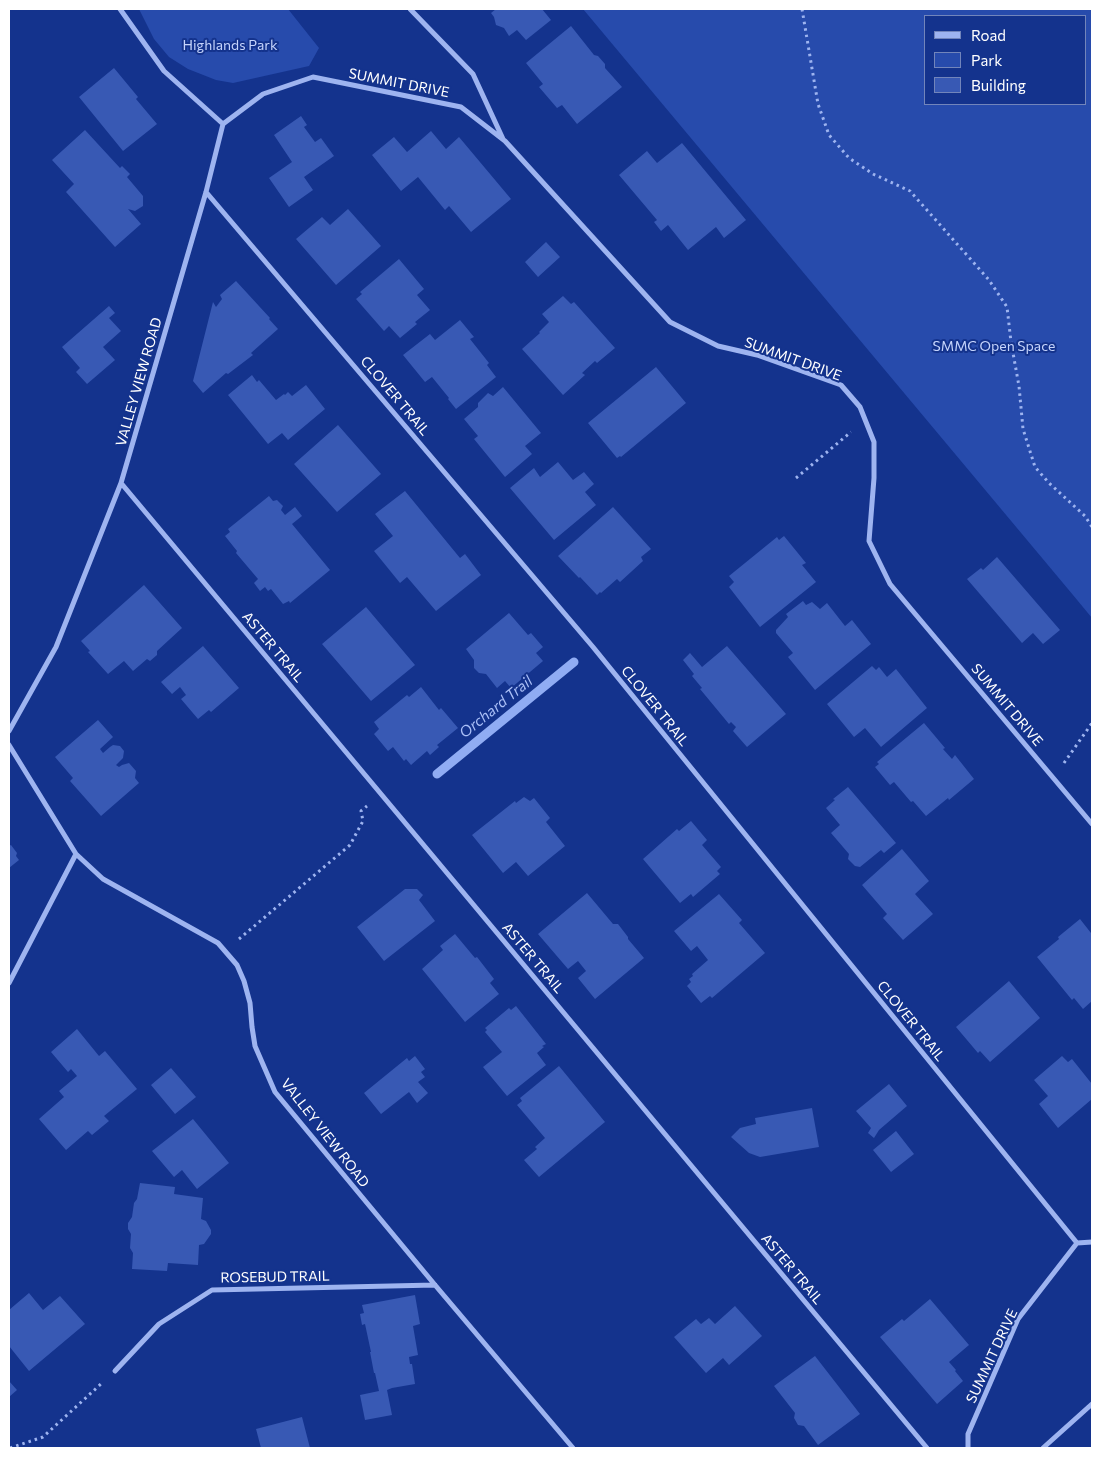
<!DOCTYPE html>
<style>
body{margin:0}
#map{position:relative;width:1101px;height:1457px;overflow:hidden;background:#14338d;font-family:Commissioner,sans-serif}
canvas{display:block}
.frame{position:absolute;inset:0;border:10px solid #fff;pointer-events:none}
.legend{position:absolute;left:924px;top:15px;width:162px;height:90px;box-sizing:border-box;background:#14338d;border:1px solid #7285bb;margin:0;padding:6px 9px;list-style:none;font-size:15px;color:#fff}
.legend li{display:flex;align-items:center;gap:10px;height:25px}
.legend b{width:25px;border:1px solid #7285bb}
</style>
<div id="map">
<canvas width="1101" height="1457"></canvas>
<div class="frame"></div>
<ul class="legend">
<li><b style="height:6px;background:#9eb4f0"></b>Road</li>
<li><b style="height:14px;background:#274bac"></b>Park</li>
<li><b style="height:14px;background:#3859b4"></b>Building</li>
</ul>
</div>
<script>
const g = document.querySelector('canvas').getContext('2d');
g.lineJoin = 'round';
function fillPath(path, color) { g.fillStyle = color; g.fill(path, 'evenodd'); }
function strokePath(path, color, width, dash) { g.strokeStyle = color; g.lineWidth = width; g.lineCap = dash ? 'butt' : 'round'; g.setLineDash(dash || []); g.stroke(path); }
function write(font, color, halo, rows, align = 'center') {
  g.font = font + ' Commissioner,sans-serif'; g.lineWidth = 4; g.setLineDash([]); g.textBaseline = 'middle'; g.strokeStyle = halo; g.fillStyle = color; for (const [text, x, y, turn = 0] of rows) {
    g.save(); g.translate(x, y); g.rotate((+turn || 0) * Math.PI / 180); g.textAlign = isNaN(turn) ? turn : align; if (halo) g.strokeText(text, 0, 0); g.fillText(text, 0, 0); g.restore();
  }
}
fillPath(new Path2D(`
 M 139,9 L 288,9 L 319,48 L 309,66 L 233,83 L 216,80 L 188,69 L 169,57 L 154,39 Z
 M 583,9 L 1092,9 L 1092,618 L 1073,595 ZM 925,16 L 1085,16 L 1085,104 L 925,104 Z`), '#274bac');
strokePath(new Path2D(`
 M 437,774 L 574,662`), '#90acf3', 9);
fillPath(new Path2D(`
 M 496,9 L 542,9 L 551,20 L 526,40 L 517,30 L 509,36 L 504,28 L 496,25 L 494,17 L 491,13 Z
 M 571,26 L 594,55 L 598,56 L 605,64 L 605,68 L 622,87 L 577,124 L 562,105 L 557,108 L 539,87 L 543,84 L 526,63 Z
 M 114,68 L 138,97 L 136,99 L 157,124 L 123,151 L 79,97 Z
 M 301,116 L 307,125 L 304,127 L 315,142 L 321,138 L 334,156 L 304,177 L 313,190 L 289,207 L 269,178 L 292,162 L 274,135 Z
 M 85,130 L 120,168 L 122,166 L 130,174 L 127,177 L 143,196 L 143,206 L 135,211 L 128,209 L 141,224 L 115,247 L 66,192 L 74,184 L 52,160 Z
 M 431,131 L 446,149 L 459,137 L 511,199 L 471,232 L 449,206 L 445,210 L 418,177 L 401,191 L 372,155 L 394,137 L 407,152 Z
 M 682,143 L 746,220 L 724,238 L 716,227 L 688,250 L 668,225 L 661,231 L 654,222 L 657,220 L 619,175 L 647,151 L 657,163 Z
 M 348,209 L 381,246 L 336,285 L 296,239 L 322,217 L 330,225 Z
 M 546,242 L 560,257 L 538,277 L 525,262 Z
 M 399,259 L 424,289 L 417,295 L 430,310 L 415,322 L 417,324 L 400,338 L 389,326 L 384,331 L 356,299 L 362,294 L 360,292 Z
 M 236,281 L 270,318 L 269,319 L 278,329 L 251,353 L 253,355 L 228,374 L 226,373 L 203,393 L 193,381 L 213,302 L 216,307 L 222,299 L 220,295 Z
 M 563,296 L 571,304 L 574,302 L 615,348 L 597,363 L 595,361 L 582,373 L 585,375 L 563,395 L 522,349 L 540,333 L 539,332 L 549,322 L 542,314 Z
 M 109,306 L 115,313 L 109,318 L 121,331 L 103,347 L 115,360 L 87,384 L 76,372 L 80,368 L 62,347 Z
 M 460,320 L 474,337 L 470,339 L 489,363 L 487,365 L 496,377 L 456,409 L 448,399 L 449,398 L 432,377 L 425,382 L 403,355 L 430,334 L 435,340 Z
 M 656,367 L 686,403 L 621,457 L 620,456 L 617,458 L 588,423 Z
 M 252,375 L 257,382 L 259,380 L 276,400 L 284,394 L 285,395 L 288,392 L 292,396 L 306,385 L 325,409 L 288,440 L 282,433 L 268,444 L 228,395 Z
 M 503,387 L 541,433 L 525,446 L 532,454 L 505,477 L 474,439 L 478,436 L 464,419 L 478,407 L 478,403 L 488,393 L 493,396 Z
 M 338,425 L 381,474 L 337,512 L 294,464 Z
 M 558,462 L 573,480 L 584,472 L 594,484 L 585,492 L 596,505 L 554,540 L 510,488 L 534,468 L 540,477 Z
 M 405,491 L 460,558 L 465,554 L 481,575 L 436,611 L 407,577 L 400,583 L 374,551 L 393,536 L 375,514 Z
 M 269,496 L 273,501 L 277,500 L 283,506 L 281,510 L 285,515 L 295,507 L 302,516 L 292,524 L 330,570 L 290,603 L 289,601 L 283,604 L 271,589 L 268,591 L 265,587 L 260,591 L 254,583 L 258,579 L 236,553 L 237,551 L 225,536 L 230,532 L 228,529 Z
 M 613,507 L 651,549 L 641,557 L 643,561 L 620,582 L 617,579 L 601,593 L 600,592 L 597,595 L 580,577 L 579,578 L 558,556 Z
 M 784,536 L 806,563 L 802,565 L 816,582 L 760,627 L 729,587 L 734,582 L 729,576 L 777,537 L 779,540 Z
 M 997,557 L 1060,630 L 1043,644 L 1033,633 L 1022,643 L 967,579 L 981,568 L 983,570 Z
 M 144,585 L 182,628 L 157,651 L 157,655 L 150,661 L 147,659 L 133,671 L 124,661 L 108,674 L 88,652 L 90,651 L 81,641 Z
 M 803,601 L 806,605 L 812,602 L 820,609 L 827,603 L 845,626 L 852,620 L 871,644 L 815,690 L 788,657 L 793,653 L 776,633 L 776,630 L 788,617 L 786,614 Z
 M 366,607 L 415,665 L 371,701 L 322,644 Z
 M 509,613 L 528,635 L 531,633 L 543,647 L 536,653 L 543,661 L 511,688 L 505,681 L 497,688 L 486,674 L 479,673 L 474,668 L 474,660 L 466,649 Z
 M 203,646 L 239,688 L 211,712 L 209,710 L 198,719 L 181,699 L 186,695 L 180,687 L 172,694 L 161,682 Z
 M 727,646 L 786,714 L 747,747 L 733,731 L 736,727 L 731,722 L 729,724 L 700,689 L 702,688 L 692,676 L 694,674 L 683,660 L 690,653 L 702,667 Z
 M 872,666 L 876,670 L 879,667 L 887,677 L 896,669 L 927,708 L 881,747 L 865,728 L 854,737 L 827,704 Z
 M 421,687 L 439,710 L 441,708 L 458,728 L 437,745 L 439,747 L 430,755 L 427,751 L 411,765 L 406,759 L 404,761 L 393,747 L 388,751 L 374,734 L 379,729 L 374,722 L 407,695 L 409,697 Z
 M 98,720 L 113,737 L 100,749 L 103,753 L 110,747 L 113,745 L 120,746 L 124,751 L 123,758 L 116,765 L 119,767 L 122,765 L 129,763 L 136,771 L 135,778 L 139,783 L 101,816 L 70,781 L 73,778 L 55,757 Z
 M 924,723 L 945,748 L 943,749 L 952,759 L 955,755 L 974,779 L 949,800 L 948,798 L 926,816 L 913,801 L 911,802 L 894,782 L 890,785 L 875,767 L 879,764 L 877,762 Z
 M 848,787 L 896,843 L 884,853 L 881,850 L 860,867 L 855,866 L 848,859 L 849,854 L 831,833 L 840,825 L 826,808 L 835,800 L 833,799 Z
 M 524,797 L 530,801 L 534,798 L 550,818 L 546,822 L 565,846 L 528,876 L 516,862 L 503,873 L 472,835 L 515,801 L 516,803 Z
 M 691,821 L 707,840 L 702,845 L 721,867 L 717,871 L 720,874 L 693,897 L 691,894 L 680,903 L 643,859 L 677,829 L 679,831 Z
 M 11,845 L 17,853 L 16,856 L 19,860 L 9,868 L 9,846 Z
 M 902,849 L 929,881 L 915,894 L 933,914 L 903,940 L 883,918 L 887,914 L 862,885 Z
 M 405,889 L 417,889 L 423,895 L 419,900 L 435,921 L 384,961 L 357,927 Z
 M 587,893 L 613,924 L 618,924 L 628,937 L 628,939 L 644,958 L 595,999 L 578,978 L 586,971 L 578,961 L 568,969 L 538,934 Z
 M 719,894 L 742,920 L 739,923 L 765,953 L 712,998 L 710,996 L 701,1003 L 687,986 L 691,982 L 689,979 L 693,976 L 692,974 L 708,960 L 697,946 L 691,951 L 674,931 Z
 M 1080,919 L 1091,933 L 1092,931 L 1092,1001 L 1083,1009 L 1074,998 L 1072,1000 L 1037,957 L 1059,939 L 1058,937 Z
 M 455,934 L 475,958 L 477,957 L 494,979 L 490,983 L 499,994 L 465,1022 L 422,969 L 443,950 L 440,946 Z
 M 1009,981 L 1040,1018 L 990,1062 L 980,1051 L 978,1053 L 956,1027 Z
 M 516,1006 L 546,1044 L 542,1046 L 544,1047 L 537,1053 L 546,1065 L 507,1096 L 483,1067 L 502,1052 L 485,1032 L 487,1030 L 485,1028 L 509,1008 L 511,1010 Z
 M 77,1029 L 99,1056 L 105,1051 L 137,1089 L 104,1116 L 109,1121 L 92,1135 L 88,1131 L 66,1150 L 39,1119 L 64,1097 L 59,1091 L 77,1076 L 71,1069 L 68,1072 L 51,1052 Z
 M 415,1056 L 425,1069 L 421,1072 L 425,1077 L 418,1082 L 428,1093 L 417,1103 L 409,1092 L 381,1114 L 364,1093 L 407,1058 L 409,1061 Z
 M 1062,1056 L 1068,1062 L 1072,1059 L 1092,1084 L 1092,1099 L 1058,1128 L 1039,1104 L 1048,1096 L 1034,1080 Z
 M 559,1066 L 605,1122 L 539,1177 L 524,1160 L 537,1149 L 535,1147 L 545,1138 L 517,1105 L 522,1101 L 520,1098 Z
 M 171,1068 L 196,1097 L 175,1114 L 151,1085 Z
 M 889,1084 L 907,1106 L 879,1130 L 874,1138 L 868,1133 L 871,1128 L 856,1111 Z
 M 812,1108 L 819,1147 L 760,1157 L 749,1153 L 731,1137 L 740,1128 L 756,1124 L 755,1118 Z
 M 193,1119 L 229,1163 L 197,1189 L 182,1170 L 174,1177 L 152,1151 Z
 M 896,1131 L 914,1154 L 891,1172 L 873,1150 Z
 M 140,1183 L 175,1187 L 174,1194 L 203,1198 L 201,1219 L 206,1221 L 211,1230 L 211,1234 L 204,1244 L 199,1245 L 198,1265 L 168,1263 L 167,1271 L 132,1269 L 133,1253 L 130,1248 L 131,1234 L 128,1229 L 128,1223 L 132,1217 L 134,1203 L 137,1199 Z
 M 29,1293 L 43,1310 L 60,1296 L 85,1324 L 29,1371 L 9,1346 L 9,1310 Z
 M 415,1295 L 420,1324 L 413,1326 L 418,1355 L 409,1357 L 410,1364 L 412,1364 L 415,1384 L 392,1388 L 387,1390 L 392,1415 L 365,1420 L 360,1395 L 379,1391 L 375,1373 L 374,1373 L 370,1352 L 371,1352 L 365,1324 L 362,1325 L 360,1314 L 364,1313 L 362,1305 Z
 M 930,1299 L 969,1345 L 949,1362 L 956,1370 L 955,1371 L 963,1381 L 937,1404 L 880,1337 L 902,1319 L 904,1321 Z
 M 735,1306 L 762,1336 L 729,1365 L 723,1358 L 706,1373 L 674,1337 L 696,1319 L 701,1324 L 709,1318 L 715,1324 Z
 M 815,1356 L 860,1414 L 818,1445 L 804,1426 L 798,1425 L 794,1418 L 795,1413 L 774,1386 Z
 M 9,1381 L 17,1390 L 9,1397 Z
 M 302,1417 L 310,1448 L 261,1448 L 256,1429 Z`), '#3859b4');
strokePath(new Path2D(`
 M 802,9 L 818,104 L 829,135 L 849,158 L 873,174 L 910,191 L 989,280 L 1007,307 L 1011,342 L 1019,386 L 1023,429 L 1035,467 L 1049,483 L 1085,516 L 1092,527
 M 796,478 L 851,432
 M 1064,763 L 1092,723
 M 239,939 L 350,845 L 363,821 L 361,811 L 367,806
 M 10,1448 L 43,1437 L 102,1383`), '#9eb4f0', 3, [2.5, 4]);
strokePath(new Path2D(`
 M 120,9 L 164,71 L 223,124
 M 410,9 L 473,74 L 503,139
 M 206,192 L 593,647 L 1077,1243
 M 121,483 L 432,855 L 927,1448
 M 9,731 L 56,647 L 121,483 L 206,192 L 223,124 L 263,94 L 313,77 L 461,107 L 505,141 L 670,322 L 718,346 L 757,355 L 841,385 L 860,407 L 874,442 L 874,478 L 869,541 L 890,584 L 1092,824
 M 9,745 L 76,854 L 103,879 L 218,943 L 237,965 L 244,981 L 250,1003 L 252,1027 L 255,1046 L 275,1092 L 435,1285 L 573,1448
 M 9,983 L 76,854
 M 115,1371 L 159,1324 L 212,1290 L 435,1285
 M 968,1448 L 968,1434 L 1018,1319 L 1077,1243 L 1092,1242
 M 1043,1448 L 1092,1404`), '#9eb4f0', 5);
write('14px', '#c5d4fc', '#14338d', [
 ["Highlands Park",230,45],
 ["SMMC Open Space",994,346]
]);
write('14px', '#fff', '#14338d', [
 ["SUMMIT DRIVE",399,83,11],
 ["SUMMIT DRIVE",793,359,20],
 ["VALLEY VIEW ROAD",139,382,-74],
 ["CLOVER TRAIL",395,396,50],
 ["ASTER TRAIL",273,647,50],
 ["SUMMIT DRIVE",1007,705,50],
 ["CLOVER TRAIL",655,706,51],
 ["ASTER TRAIL",533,958,50],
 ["CLOVER TRAIL",911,1021,51],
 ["VALLEY VIEW ROAD",325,1133,52],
 ["ASTER TRAIL",792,1269,50],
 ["ROSEBUD TRAIL",275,1277,-1],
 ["SUMMIT DRIVE",992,1356,-65]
]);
write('italic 15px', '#aabff7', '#14338d', [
 ["Orchard Trail",496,707,-39]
]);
</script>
